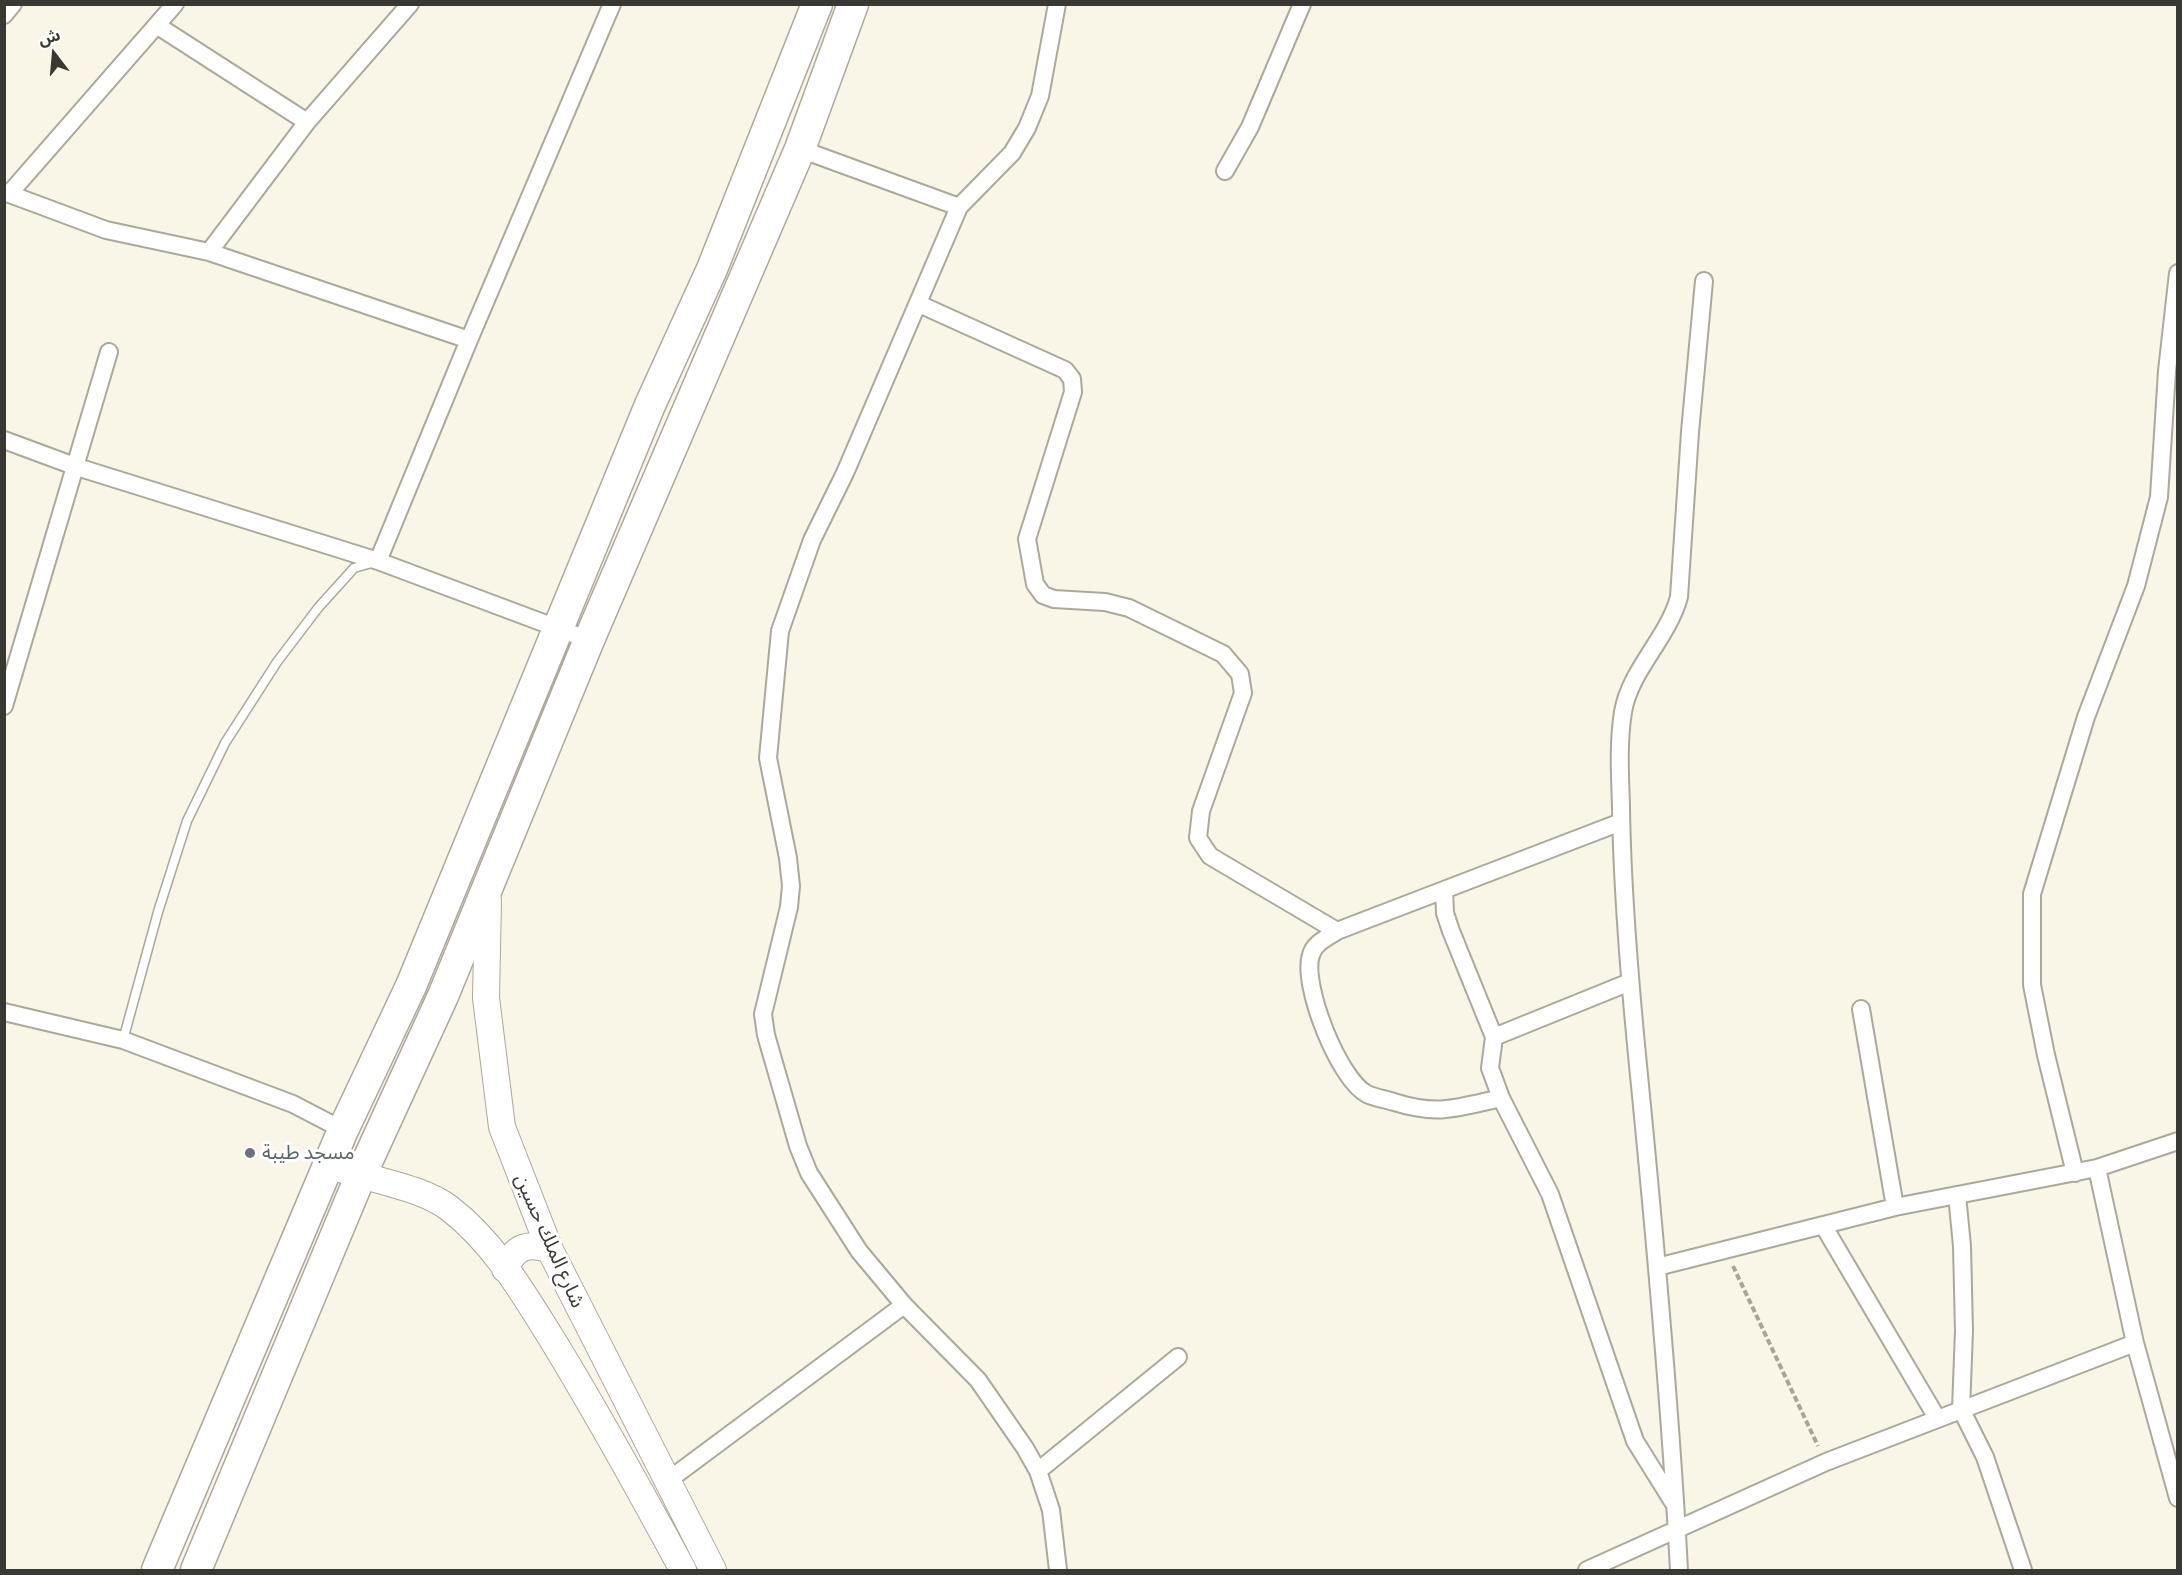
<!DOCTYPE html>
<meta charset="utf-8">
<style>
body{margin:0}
#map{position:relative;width:2182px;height:1575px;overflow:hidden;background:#f9f5e7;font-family:Manrope,"Noto Sans Arabic",sans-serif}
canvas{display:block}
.frame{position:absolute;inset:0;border:6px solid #3a3833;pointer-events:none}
.north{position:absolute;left:24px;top:24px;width:60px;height:60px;-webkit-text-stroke:4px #fff;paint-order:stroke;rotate:344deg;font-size:16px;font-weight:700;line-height:24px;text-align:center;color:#3a3833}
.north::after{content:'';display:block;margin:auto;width:21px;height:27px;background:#3a3833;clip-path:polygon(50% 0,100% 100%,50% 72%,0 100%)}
</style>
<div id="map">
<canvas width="2182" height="1575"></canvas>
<div class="frame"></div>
<div class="north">ش</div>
</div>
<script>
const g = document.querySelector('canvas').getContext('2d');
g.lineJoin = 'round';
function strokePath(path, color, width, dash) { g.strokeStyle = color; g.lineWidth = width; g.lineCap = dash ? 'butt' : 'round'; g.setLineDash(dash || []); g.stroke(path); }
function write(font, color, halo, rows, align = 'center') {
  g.font = font + ' Manrope,"Noto Sans Arabic",sans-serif'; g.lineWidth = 6; g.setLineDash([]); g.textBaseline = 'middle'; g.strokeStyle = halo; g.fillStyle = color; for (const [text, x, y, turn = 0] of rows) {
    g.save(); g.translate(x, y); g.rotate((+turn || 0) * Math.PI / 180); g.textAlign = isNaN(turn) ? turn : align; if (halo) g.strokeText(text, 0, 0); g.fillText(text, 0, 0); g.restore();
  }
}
const lane = new Path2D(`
 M 123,1040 L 158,912 L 187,821 L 225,743 L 277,662 L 318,608 L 354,568 L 375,562`);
const street = new Path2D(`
 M 1057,4 L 1040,96 L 1027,128 L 1012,153 L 959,207 L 845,473 L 812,540 L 780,631 L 768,758 L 788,858 L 791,886 L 789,907 L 763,1014 L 766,1035 L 798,1146 L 809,1173 L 859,1251 L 904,1305 L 978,1380 L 1025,1448 L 1038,1471 L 1051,1510 L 1058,1570
 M 4,15 L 13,4
 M 158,26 L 307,122
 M 800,149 L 959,207
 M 1225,171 L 1250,127 L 1302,4
 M 4,192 L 106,230 L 209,252 L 469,340
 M 9,194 L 175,4
 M 209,252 L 307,122 L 410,4
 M 919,304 L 1065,370 L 1072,379 L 1073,392 L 1027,539 L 1035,584 L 1043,595 L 1054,599 L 1105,602 L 1129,608 L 1223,654 L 1240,674 L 1243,693 L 1201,811 L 1198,838 L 1210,856 L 1337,931
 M 4,440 L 77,467 L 378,561 L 589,640
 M 378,561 L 469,340 L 612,4
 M 4,706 L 109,352
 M 1444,890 L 1445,913 L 1451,931 L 1494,1037 L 1490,1068 L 1501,1098 L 1550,1194 L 1635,1441 L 1673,1502
 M 1861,1009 L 1895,1207
 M 4,1012 L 123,1040 L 293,1104 L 343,1130
 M 1494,1037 L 1630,982
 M 1501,1098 C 1457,1108 1438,1116 1394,1102 C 1385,1099 1375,1098 1367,1094 C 1339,1080 1301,984 1311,955 C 1314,943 1327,938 1337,931 L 1621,822
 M 2097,1168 L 2135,1343 L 2178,1498
 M 2075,1173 L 2046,1055 L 2032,985 L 2032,894 L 2086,717 L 2136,586 L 2159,497 L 2167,371 L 2178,273
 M 1957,1195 L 1962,1246 L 1964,1331 L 1961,1409 L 1985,1457 L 2023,1570
 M 1823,1225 L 1937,1418
 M 1657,1267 L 1895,1207 L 2097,1168 L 2178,1141
 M 1038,1471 L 1178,1357
 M 666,1482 L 904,1305
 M 1587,1570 L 1826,1462 L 2135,1343
 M 1679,1570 C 1670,1398 1654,1226 1637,1055 C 1629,972 1622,889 1621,806 C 1620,775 1618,743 1623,712 C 1630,670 1668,638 1679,597 L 1690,432 L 1704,281`);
const primary = new Path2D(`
 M 488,900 L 486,998 L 502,1127 L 550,1250 L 713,1570
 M 329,1165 C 364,1179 420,1186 449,1208 C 495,1243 525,1296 555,1344 C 600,1418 642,1494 683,1570
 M 505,1269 C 515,1246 528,1242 550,1250`);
const highway = new Path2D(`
 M 157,1570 L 343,1130 L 411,986 L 650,405 L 712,269 L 817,4
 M 196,1570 L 360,1177 L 443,996 L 589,640 L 800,149 L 853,4`);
strokePath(lane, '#aca89a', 11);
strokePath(street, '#aca89a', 20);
strokePath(primary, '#aca89a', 28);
strokePath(highway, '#aca89a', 33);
strokePath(new Path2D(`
 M 1733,1266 L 1818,1446`), '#a7a49a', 4, [6, 3]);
strokePath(lane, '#fff', 8);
strokePath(street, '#fff', 16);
strokePath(primary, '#fff', 26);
strokePath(highway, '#fff', 30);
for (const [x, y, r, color] of [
 [250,1153,6,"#6b7280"]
]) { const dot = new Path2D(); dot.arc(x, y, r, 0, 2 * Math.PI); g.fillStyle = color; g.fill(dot); strokePath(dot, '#fff', 2); }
write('20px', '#5b616d', '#fff', [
 ["مسجد طيبة",262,1153]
], 'left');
write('20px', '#3a3833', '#fff', [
 ["شارع الملك حسين",549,1241,66]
]);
</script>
